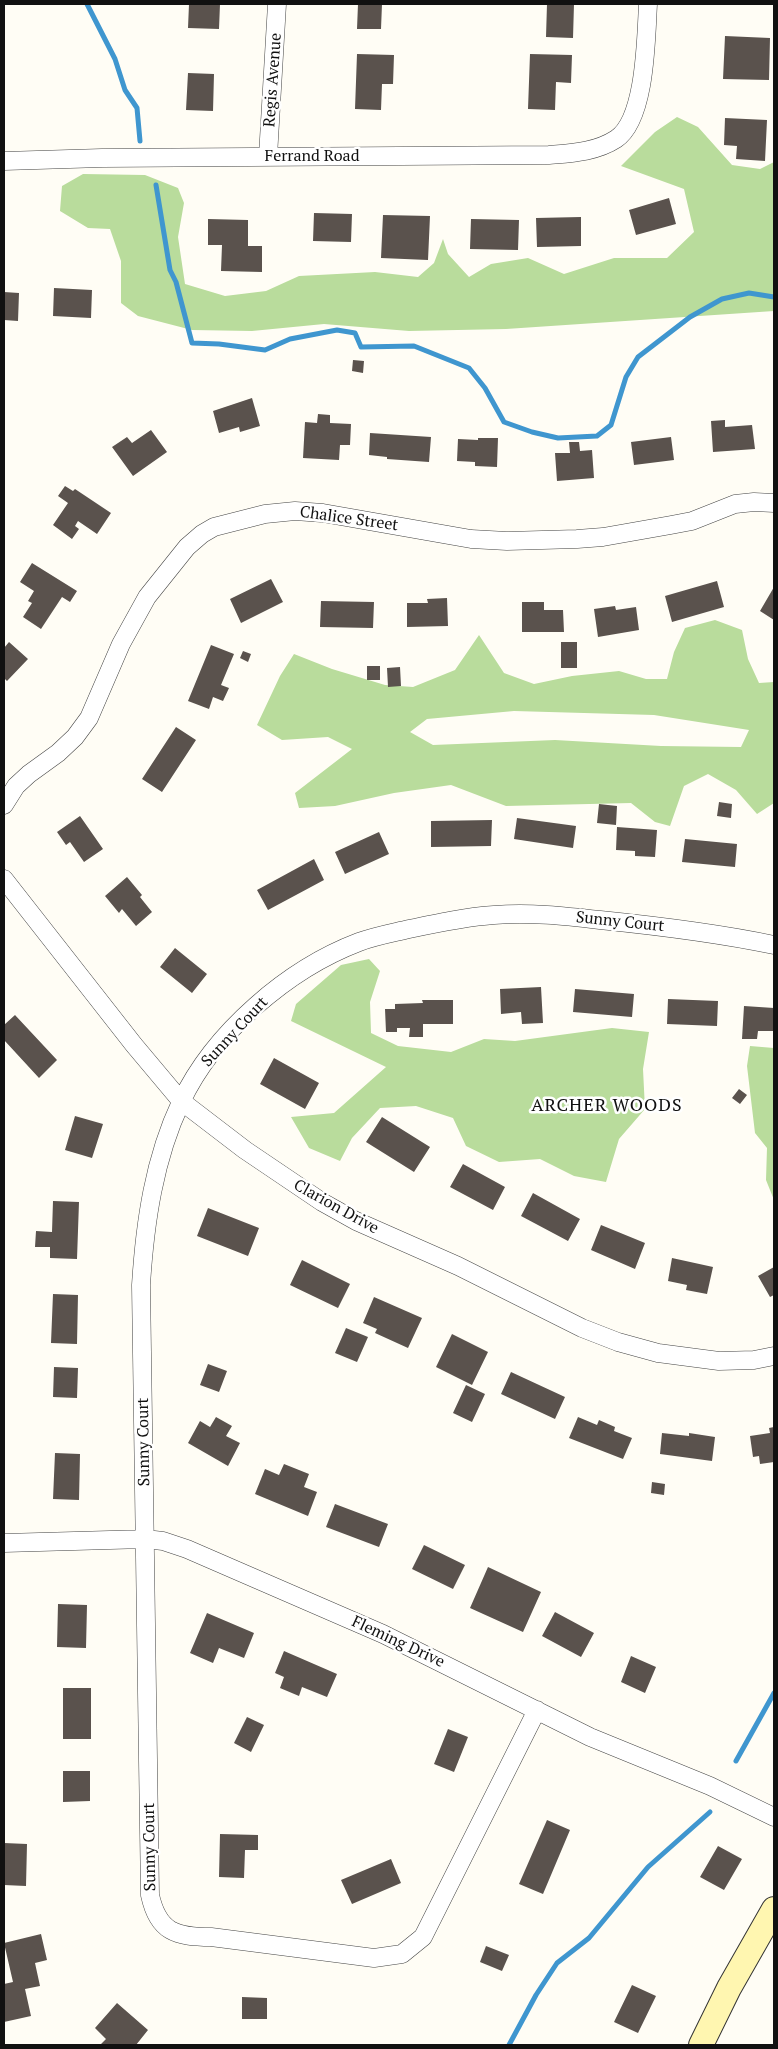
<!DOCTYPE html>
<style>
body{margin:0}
#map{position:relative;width:778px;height:2049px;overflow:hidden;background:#fffdf5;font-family:"PT Serif",serif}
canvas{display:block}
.frame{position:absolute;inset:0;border:5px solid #111;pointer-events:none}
</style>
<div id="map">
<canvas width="778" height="2049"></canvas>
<div class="frame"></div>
</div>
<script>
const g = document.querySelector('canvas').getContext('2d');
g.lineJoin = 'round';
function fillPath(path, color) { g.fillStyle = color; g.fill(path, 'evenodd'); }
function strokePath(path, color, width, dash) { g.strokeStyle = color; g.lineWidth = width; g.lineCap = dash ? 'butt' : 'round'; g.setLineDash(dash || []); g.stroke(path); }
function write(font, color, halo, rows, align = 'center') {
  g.font = font + ' "PT Serif",serif'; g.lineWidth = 5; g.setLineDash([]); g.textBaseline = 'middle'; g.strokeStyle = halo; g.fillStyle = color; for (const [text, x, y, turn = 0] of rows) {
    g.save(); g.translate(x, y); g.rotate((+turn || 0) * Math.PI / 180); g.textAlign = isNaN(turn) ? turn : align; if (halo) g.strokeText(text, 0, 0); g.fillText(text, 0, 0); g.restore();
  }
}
fillPath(new Path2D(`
 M 677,117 L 698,127 L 732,165 L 760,169 L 774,162 L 774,311 L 506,329 L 409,331 L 324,324 L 252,331 L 192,330 L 138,316 L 121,303 L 121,261 L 110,229 L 88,228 L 60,211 L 62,186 L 83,174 L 145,175 L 178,188 L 184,203 L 178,237 L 185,284 L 225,296 L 266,291 L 299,276 L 375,272 L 418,277 L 434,263 L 443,239 L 448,254 L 469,277 L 491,264 L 528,258 L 564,274 L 614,258 L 667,258 L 694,232 L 684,189 L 621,166 L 655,132 Z
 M 715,620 L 742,630 L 748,659 L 759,683 L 774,682 L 774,803 L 757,814 L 736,790 L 708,774 L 684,786 L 670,826 L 655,822 L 631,803 L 506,806 L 451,785 L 394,793 L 335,806 L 299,808 L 295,793 L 352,749 L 328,737 L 282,740 L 257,725 L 280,676 L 294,654 L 332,669 L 385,685 L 413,687 L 455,670 L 479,635 L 504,673 L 534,684 L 572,676 L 619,671 L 646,679 L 667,679 L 674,652 L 685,628 ZM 514,711 L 654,715 L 749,730 L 741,747 L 661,746 L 555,740 L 433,745 L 410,732 L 427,719 Z
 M 369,959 L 380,971 L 370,1002 L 371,1033 L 398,1046 L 451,1052 L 484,1039 L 515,1041 L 612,1028 L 649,1032 L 643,1069 L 645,1109 L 619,1139 L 606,1182 L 574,1176 L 540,1159 L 499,1162 L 466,1146 L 453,1118 L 416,1106 L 380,1108 L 352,1138 L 340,1161 L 309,1148 L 291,1117 L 334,1113 L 386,1067 L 291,1021 L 296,1004 L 341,965 Z
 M 750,1046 L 774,1048 L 774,1200 L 766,1180 L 767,1148 L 755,1133 L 747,1066 Z`), '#b9dc9c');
strokePath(new Path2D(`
 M 87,4 L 115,59 L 125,90 L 137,108 L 140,141
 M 156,185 L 170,270 L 176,282 L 192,343 L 219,344 L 265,350 L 290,339 L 337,330 L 355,333 L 361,347 L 414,346 L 469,368 L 485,388 L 504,422 L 532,432 L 558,438 L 597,436 L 611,425 L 626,377 L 638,357 L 690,317 L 722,299 L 749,293 L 774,297
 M 736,1761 L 774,1693
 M 509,2045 L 536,1995 L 557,1963 L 589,1938 L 648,1867 L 710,1812`), '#3f96cf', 5);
fillPath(new Path2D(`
 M 189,4 L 220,4 L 219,29 L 188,28 Z
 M 358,4 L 382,4 L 381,29 L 357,29 Z
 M 547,4 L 574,4 L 573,38 L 546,37 Z
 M 725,36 L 770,38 L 769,80 L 723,79 Z
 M 357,54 L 394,55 L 393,84 L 382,84 L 381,110 L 355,109 Z
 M 530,54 L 572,55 L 571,83 L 556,82 L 555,110 L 528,109 Z
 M 188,73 L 214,74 L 213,111 L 186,110 Z
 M 725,118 L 767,120 L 765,161 L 736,159 L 737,146 L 724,145 Z
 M 669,198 L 676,224 L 636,235 L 629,210 Z
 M 314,213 L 352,214 L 351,242 L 313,241 Z
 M 383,215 L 430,216 L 428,260 L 381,258 Z
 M 581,217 L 581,246 L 537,247 L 536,218 Z
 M 208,219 L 248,220 L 248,246 L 262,246 L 262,272 L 221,271 L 222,245 L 208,245 Z
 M 471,219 L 519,220 L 518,250 L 470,249 Z
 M 54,288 L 92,290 L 91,318 L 53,316 Z
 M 4,292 L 19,293 L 18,321 L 4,320 Z
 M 353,360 L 364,361 L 363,373 L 352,371 Z
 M 252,398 L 260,426 L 240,432 L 239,427 L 219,433 L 213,411 Z
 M 318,414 L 330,415 L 330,423 L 351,424 L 350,445 L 340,445 L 339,460 L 303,458 L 305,422 L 317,423 Z
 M 725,420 L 725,427 L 752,425 L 755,449 L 713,452 L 711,421 Z
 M 151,430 L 167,452 L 133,476 L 112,447 L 127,437 L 132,443 Z
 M 370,433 L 431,437 L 429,462 L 387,459 L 387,457 L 369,455 Z
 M 671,437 L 674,460 L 634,465 L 631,442 Z
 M 478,438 L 498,438 L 497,467 L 475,466 L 475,462 L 457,461 L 458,439 L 478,440 Z
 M 569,442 L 579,442 L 580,451 L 592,450 L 594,478 L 557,481 L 555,453 L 570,453 Z
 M 65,486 L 73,491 L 75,489 L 111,513 L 97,534 L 78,521 L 75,526 L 79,529 L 72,539 L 53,525 L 68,503 L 58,496 Z
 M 32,563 L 77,591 L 70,602 L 62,597 L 41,629 L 23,617 L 32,603 L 28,601 L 34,591 L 20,582 Z
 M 271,579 L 283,602 L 241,623 L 230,599 Z
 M 717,581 L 724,607 L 672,622 L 665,596 Z
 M 774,587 L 774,620 L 760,611 Z
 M 447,598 L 448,626 L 407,627 L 407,603 L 428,603 L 427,599 Z
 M 321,601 L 374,602 L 373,628 L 320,627 Z
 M 522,602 L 544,602 L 544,610 L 563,610 L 564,632 L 522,632 Z
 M 615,606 L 616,610 L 636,607 L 639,630 L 598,637 L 594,609 Z
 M 9,642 L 28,659 L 7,681 L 4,678 L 4,648 Z
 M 561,642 L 577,642 L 577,668 L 561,668 Z
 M 211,645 L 234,654 L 221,685 L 229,688 L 223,701 L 213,697 L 209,709 L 188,701 Z
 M 243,651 L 251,654 L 248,662 L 240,658 Z
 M 367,666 L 380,666 L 380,680 L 367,680 Z
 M 400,667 L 401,686 L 388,687 L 387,668 Z
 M 176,727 L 196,740 L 162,792 L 142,779 Z
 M 719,802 L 732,804 L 731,818 L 717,816 Z
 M 599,804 L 617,806 L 616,825 L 597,823 Z
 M 80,816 L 103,849 L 84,862 L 70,842 L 66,845 L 57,832 Z
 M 517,818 L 576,826 L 573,848 L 514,839 Z
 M 492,820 L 491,846 L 431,847 L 431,821 Z
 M 617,827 L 657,830 L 655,857 L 635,856 L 635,851 L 616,850 Z
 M 379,832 L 389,854 L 345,874 L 335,852 Z
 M 685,839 L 737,844 L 735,867 L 682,862 Z
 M 314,859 L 324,880 L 268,910 L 257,890 Z
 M 127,877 L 142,895 L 140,897 L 152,912 L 136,926 L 122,909 L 119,913 L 105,896 Z
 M 175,948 L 207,974 L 192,993 L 160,967 Z
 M 541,987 L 543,1023 L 522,1024 L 521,1012 L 501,1014 L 500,989 Z
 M 575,989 L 634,994 L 632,1017 L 573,1012 Z
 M 668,999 L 718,1001 L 717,1026 L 667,1024 Z
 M 422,1000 L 453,1000 L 453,1024 L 423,1024 L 423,1037 L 409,1037 L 410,1028 L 397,1028 L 397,1032 L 386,1032 L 385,1009 L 395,1009 L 395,1004 L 423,1003 Z
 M 744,1006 L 774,1008 L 774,1031 L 758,1031 L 757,1039 L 742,1039 Z
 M 15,1015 L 57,1060 L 39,1078 L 4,1040 L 4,1025 Z
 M 274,1058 L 319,1083 L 305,1109 L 260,1084 Z
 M 739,1089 L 747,1095 L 740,1104 L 732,1098 Z
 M 75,1116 L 103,1124 L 92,1158 L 65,1150 Z
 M 382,1117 L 430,1147 L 414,1172 L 366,1142 Z
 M 463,1164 L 505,1187 L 493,1210 L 450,1187 Z
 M 533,1193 L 580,1219 L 568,1241 L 521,1216 Z
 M 53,1201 L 79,1202 L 77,1259 L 50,1258 L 50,1247 L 35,1247 L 36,1231 L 52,1232 Z
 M 208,1208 L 259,1228 L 248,1256 L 197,1236 Z
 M 601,1225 L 645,1243 L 635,1269 L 591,1250 Z
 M 672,1258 L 713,1267 L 707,1294 L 686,1290 L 687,1285 L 668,1281 Z
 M 302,1260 L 350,1284 L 338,1308 L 290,1285 Z
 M 774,1267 L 774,1295 L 770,1297 L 758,1276 Z
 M 53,1294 L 78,1295 L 77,1344 L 51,1343 Z
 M 374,1297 L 422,1318 L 408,1348 L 375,1333 L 377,1329 L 363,1323 Z
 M 346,1328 L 368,1337 L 357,1362 L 335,1353 Z
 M 452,1334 L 488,1352 L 472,1385 L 436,1367 Z
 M 208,1364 L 227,1371 L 219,1392 L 200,1385 Z
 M 54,1367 L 78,1368 L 77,1398 L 53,1397 Z
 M 511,1372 L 565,1397 L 555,1419 L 501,1394 Z
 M 466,1385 L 485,1394 L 472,1422 L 453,1413 Z
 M 216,1417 L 232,1426 L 226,1436 L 240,1443 L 228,1466 L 188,1443 L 200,1421 L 210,1427 Z
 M 578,1417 L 597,1425 L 599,1420 L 615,1427 L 614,1431 L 632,1438 L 623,1459 L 569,1438 Z
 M 774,1427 L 774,1462 L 760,1464 L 759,1456 L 753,1457 L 750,1436 L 770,1433 L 769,1428 Z
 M 662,1433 L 689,1436 L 689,1433 L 715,1437 L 712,1461 L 660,1454 Z
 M 55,1453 L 80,1454 L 79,1500 L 53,1499 Z
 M 284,1464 L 309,1474 L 304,1487 L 317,1492 L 308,1516 L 255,1494 L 265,1469 L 279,1475 Z
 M 652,1482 L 665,1484 L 664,1495 L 651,1493 Z
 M 335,1504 L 388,1524 L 379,1547 L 326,1527 Z
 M 424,1545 L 465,1565 L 453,1589 L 412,1569 Z
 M 488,1567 L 541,1592 L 523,1632 L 470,1608 Z
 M 58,1604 L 87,1605 L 86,1648 L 57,1647 Z
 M 555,1612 L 594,1633 L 581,1657 L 542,1636 Z
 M 207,1613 L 254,1633 L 244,1658 L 219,1648 L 213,1663 L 190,1653 Z
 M 284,1651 L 337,1674 L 327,1697 L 302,1687 L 299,1696 L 280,1688 L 284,1677 L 275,1673 Z
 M 631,1656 L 656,1667 L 645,1693 L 621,1682 Z
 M 63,1688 L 91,1688 L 91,1739 L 63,1739 Z
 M 247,1717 L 264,1725 L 251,1752 L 234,1743 Z
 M 448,1729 L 468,1737 L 454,1772 L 434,1764 Z
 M 63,1771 L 90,1771 L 90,1801 L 63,1802 Z
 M 547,1820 L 570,1830 L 543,1894 L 519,1884 Z
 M 220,1834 L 258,1835 L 258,1850 L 245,1850 L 244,1878 L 219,1877 Z
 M 4,1843 L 27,1844 L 26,1886 L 4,1885 Z
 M 718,1846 L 742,1859 L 724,1890 L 700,1877 Z
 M 391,1859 L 401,1883 L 352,1904 L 341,1880 Z
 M 41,1934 L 47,1960 L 35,1963 L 40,1986 L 25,1989 L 31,2016 L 4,2022 L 4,1984 L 13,1982 L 4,1943 Z
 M 486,1946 L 509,1955 L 502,1971 L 480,1962 Z
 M 632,1985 L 656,1996 L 638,2033 L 614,2022 Z
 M 242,1997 L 267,1998 L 267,2019 L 242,2019 Z
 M 117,2003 L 148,2030 L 136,2045 L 100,2045 L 106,2039 L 95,2028 Z`), '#5a524d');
const street = new Path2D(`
 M 268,156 L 277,4
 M 4,161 L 102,158 L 549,155 C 572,153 596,152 616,139 C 646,119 646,37 648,4
 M 4,805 L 16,786 L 29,774 L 58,753 L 75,737 L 89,718 L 121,644 L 147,597 L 187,547 L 202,534 L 214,527 L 265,514 L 295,511 L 323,513 L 471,539 L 507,541 L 577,539 L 603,537 L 671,525 L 692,521 L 735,504 L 754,502 L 774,503
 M 4,879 L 134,1045 L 181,1101 L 245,1150 L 322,1202 L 356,1221 L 458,1266 L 582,1328 L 618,1342 L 658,1353 L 719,1361 L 754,1360 L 774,1356
 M 4,1543 L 145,1539 L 163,1541 L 187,1549 L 383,1634 L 590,1737 L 710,1786 L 774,1817
 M 537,1710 L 423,1937 L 402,1954 L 374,1958 L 211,1937 C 176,1937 158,1932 150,1895 L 141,1285 C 145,1222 154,1159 181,1102 C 214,1032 288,969 359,942 C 375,936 392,933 409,929 C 437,923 465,917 494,915 C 529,912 565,916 600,920 C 659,926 717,933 774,945`);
const secondary = new Path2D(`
 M 701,2045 L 729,1988 L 774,1909`);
strokePath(street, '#444', 19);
strokePath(secondary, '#333', 26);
strokePath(street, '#fff', 18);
strokePath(secondary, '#fff6b0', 24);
write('16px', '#111', '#fff', [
 ["Regis Avenue",273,80,-86],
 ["Ferrand Road",312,156],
 ["Chalice Street",349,519,8],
 ["Sunny Court",620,922,6],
 ["Sunny Court",235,1032,-47],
 ["Clarion Drive",336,1207,29],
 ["Sunny Court",144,1442,-91],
 ["Fleming Drive",398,1642,25],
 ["Sunny Court",150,1847,-91]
]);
g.letterSpacing = '1px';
write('18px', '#111', '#fff', [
 ["ARCHER WOODS",607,1106]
]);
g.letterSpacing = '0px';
</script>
